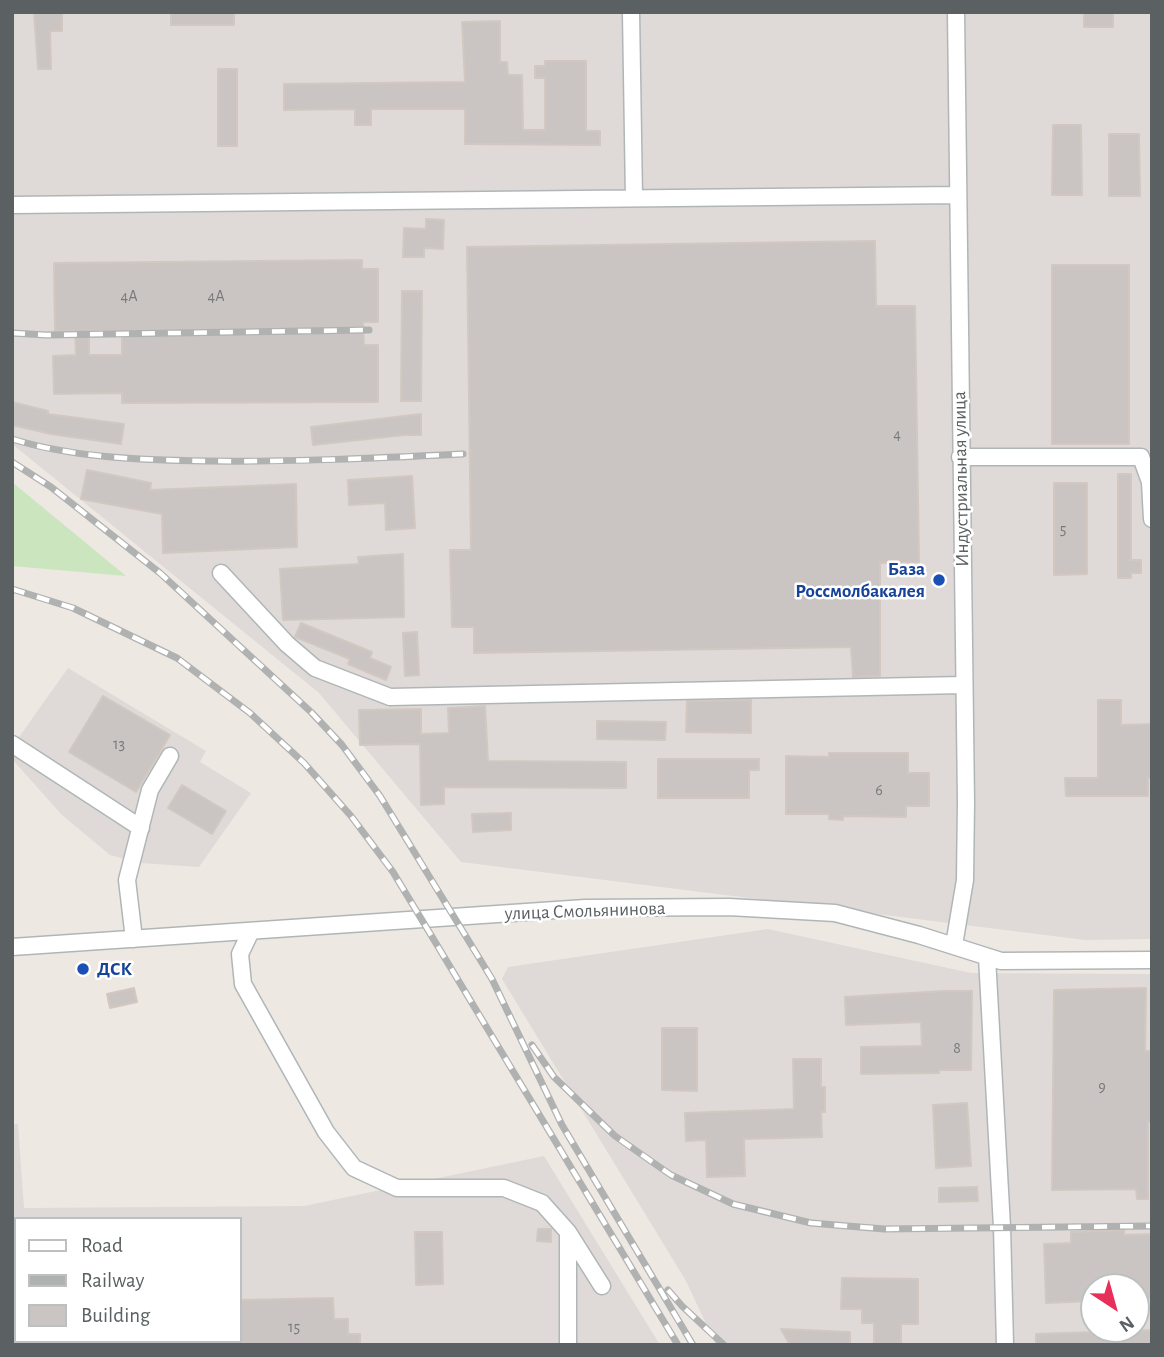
<!DOCTYPE html>
<meta charset="utf-8">
<style>
body{margin:0}
#map{position:relative;width:1164px;height:1357px;overflow:hidden;background:#eee8e3;font-family:"Alegreya Sans",sans-serif}
canvas{display:block}
.frame{position:absolute;inset:0;border:14px solid #5b6163;pointer-events:none}
.legend{position:absolute;left:14px;top:1217px;width:228px;height:126px;box-sizing:border-box;background:#fff;border:2px solid #bdc0c1;margin:0;padding:9px 12px;list-style:none;font-size:21px;color:#5b6163}
.legend li{display:flex;align-items:center;gap:14px;height:35px}
.legend b{width:35px;border:2px solid #bdc0c1}
.north{position:absolute;left:1080px;top:1273px;width:70px;height:70px;box-sizing:border-box;background:#fff;border:2px solid #bdc0c1;border-radius:50%;rotate:144deg;font-size:19px;font-weight:700;line-height:28px;text-align:center;color:#5b6163}
.north::after{content:'';display:block;margin:auto;width:24px;height:32px;background:#e72f5a;clip-path:polygon(50% 0,100% 100%,50% 72%,0 100%)}
</style>
<div id="map">
<canvas width="1164" height="1357"></canvas>
<div class="frame"></div>
<ul class="legend">
<li><b style="height:9px;background:#fff"></b>Road</li>
<li><b style="height:9px;background:#b0b1b1"></b>Railway</li>
<li><b style="height:19px;background:#cac5c2"></b>Building</li>
</ul>
<div class="north">N</div>
</div>
<script>
const g = document.querySelector('canvas').getContext('2d');
g.lineJoin = 'round';
function fillPath(path, color) { g.fillStyle = color; g.fill(path, 'evenodd'); }
function strokePath(path, color, width, dash) { g.strokeStyle = color; g.lineWidth = width; g.lineCap = dash ? 'butt' : 'round'; g.setLineDash(dash || []); g.stroke(path); }
function write(font, color, halo, rows, align = 'center') {
  g.font = font + ' "Alegreya Sans",sans-serif'; g.lineWidth = 5; g.setLineDash([]); g.textBaseline = 'middle'; g.strokeStyle = halo; g.fillStyle = color; for (const [text, x, y, turn = 0] of rows) {
    g.save(); g.translate(x, y); g.rotate((+turn || 0) * Math.PI / 180); g.textAlign = isNaN(turn) ? turn : align; if (halo) g.strokeText(text, 0, 0); g.fillText(text, 0, 0); g.restore();
  }
}
fillPath(new Path2D(`
 M 12,12 L 1152,12 L 1152,939 L 1085,940 L 461,862 L 319,693 L 12,444 Z
 M 68,668 L 206,751 L 200,762 L 251,793 L 199,867 L 140,863 L 110,855 L 62,815 L 12,759 L 12,747 Z
 M 768,929 L 971,973 L 1152,974 L 1152,1345 L 716,1345 L 686,1281 L 502,979 L 508,967 ZM 1094,1287 L 1136,1287 L 1136,1329 L 1094,1329 Z
 M 12,1124 L 18,1124 L 24,1208 L 304,1206 L 544,1156 L 660,1345 L 12,1345 ZM 16,1219 L 240,1219 L 240,1341 L 16,1341 Z`), '#dfdad7');
fillPath(new Path2D(`
 M 12,482 L 126,576 L 12,566 Z`), '#cbe5bf');
const building = new Path2D(`
 M 34,12 L 62,12 L 62,31 L 50,31 L 51,69 L 38,69 Z
 M 171,12 L 234,12 L 234,25 L 171,25 Z
 M 1084,12 L 1113,12 L 1113,27 L 1084,27 Z
 M 500,21 L 500,62 L 507,62 L 508,75 L 522,75 L 523,130 L 545,130 L 545,78 L 535,78 L 535,66 L 545,66 L 545,61 L 586,61 L 586,131 L 600,131 L 600,145 L 465,144 L 465,109 L 371,109 L 371,125 L 355,125 L 355,109 L 284,110 L 284,84 L 465,82 L 462,22 Z
 M 218,69 L 237,69 L 237,146 L 218,146 Z
 M 1053,125 L 1081,125 L 1082,195 L 1052,195 Z
 M 1109,134 L 1139,134 L 1140,196 L 1109,196 Z
 M 426,219 L 444,220 L 443,249 L 424,248 L 424,257 L 403,257 L 404,228 L 426,229 Z
 M 875,241 L 876,306 L 915,306 L 919,562 L 880,563 L 880,676 L 853,677 L 851,647 L 474,653 L 474,627 L 452,627 L 450,550 L 471,550 L 467,247 Z
 M 362,260 L 362,269 L 378,269 L 378,322 L 363,322 L 364,345 L 378,345 L 378,402 L 122,403 L 122,393 L 54,394 L 53,356 L 76,355 L 75,331 L 55,331 L 54,263 ZM 89,331 L 122,331 L 122,355 L 89,355 Z
 M 1052,265 L 1129,265 L 1129,444 L 1052,444 Z
 M 402,291 L 422,291 L 421,401 L 401,401 Z
 M 12,402 L 48,411 L 48,414 L 124,424 L 121,444 L 51,434 L 12,425 Z
 M 421,414 L 421,435 L 404,435 L 313,445 L 311,427 Z
 M 87,470 L 151,483 L 150,490 L 296,484 L 297,547 L 163,553 L 162,514 L 81,499 Z
 M 1118,474 L 1131,474 L 1131,560 L 1141,560 L 1141,573 L 1131,573 L 1131,578 L 1118,578 Z
 M 412,476 L 415,528 L 386,530 L 385,503 L 349,505 L 348,480 Z
 M 1054,483 L 1087,483 L 1087,574 L 1054,575 Z
 M 403,554 L 404,617 L 283,620 L 280,569 L 359,564 L 358,557 Z
 M 301,623 L 372,652 L 370,658 L 391,667 L 386,680 L 348,664 L 350,659 L 295,637 Z
 M 417,632 L 419,675 L 405,676 L 403,633 Z
 M 103,696 L 170,735 L 136,792 L 69,752 Z
 M 751,700 L 751,733 L 686,732 L 687,701 Z
 M 1098,700 L 1121,700 L 1121,725 L 1152,724 L 1152,778 L 1148,778 L 1148,796 L 1066,796 L 1065,778 L 1098,778 Z
 M 485,706 L 488,761 L 626,762 L 626,788 L 444,787 L 444,804 L 421,805 L 420,744 L 360,745 L 359,710 L 421,709 L 421,734 L 449,733 L 448,708 Z
 M 597,721 L 666,722 L 665,740 L 597,739 Z
 M 829,753 L 908,753 L 908,773 L 929,773 L 929,806 L 906,806 L 906,817 L 843,816 L 843,820 L 829,819 L 829,814 L 786,814 L 786,756 L 829,757 Z
 M 658,759 L 759,759 L 759,770 L 749,770 L 749,798 L 658,798 Z
 M 182,785 L 226,811 L 212,834 L 168,808 Z
 M 511,813 L 511,830 L 473,832 L 472,814 Z
 M 134,988 L 137,1002 L 110,1008 L 107,994 Z
 M 1146,988 L 1145,1051 L 1152,1051 L 1152,1122 L 1148,1122 L 1148,1199 L 1137,1199 L 1136,1189 L 1052,1190 L 1054,990 Z
 M 944,991 L 972,991 L 971,1070 L 939,1070 L 939,1073 L 861,1074 L 861,1047 L 922,1046 L 921,1022 L 846,1025 L 845,997 Z
 M 662,1028 L 697,1028 L 697,1091 L 662,1090 Z
 M 793,1059 L 821,1059 L 821,1087 L 825,1087 L 825,1112 L 821,1112 L 822,1137 L 744,1139 L 745,1176 L 707,1177 L 706,1140 L 686,1141 L 685,1113 L 794,1109 Z
 M 967,1103 L 971,1166 L 936,1168 L 933,1105 Z
 M 977,1187 L 978,1201 L 939,1202 L 939,1188 Z
 M 538,1229 L 551,1229 L 551,1242 L 537,1241 Z
 M 1124,1230 L 1124,1235 L 1152,1234 L 1152,1298 L 1136,1299 L 1136,1287 L 1094,1287 L 1094,1301 L 1046,1303 L 1044,1244 L 1071,1243 L 1071,1232 Z
 M 415,1232 L 442,1232 L 443,1284 L 416,1285 Z
 M 842,1278 L 918,1279 L 918,1324 L 901,1324 L 901,1345 L 874,1345 L 874,1323 L 862,1323 L 862,1309 L 841,1309 Z
 M 333,1298 L 334,1319 L 348,1319 L 348,1334 L 360,1334 L 360,1345 L 240,1345 L 240,1300 Z
 M 781,1329 L 850,1332 L 850,1345 L 790,1345 Z
 M 1152,1330 L 1152,1345 L 1036,1345 L 1036,1334 Z`);
fillPath(building, '#cac5c2');
strokePath(building, '#d2c8c1', 2);
const minor = new Path2D(`
 M 631,12 L 634,198
 M 12,205 L 958,195
 M 960,457 L 1141,457 L 1150,482 L 1152,519
 M 221,573 L 287,644 L 315,668 L 390,697 L 963,685
 M 12,744 L 141,828
 M 251,931 L 240,954 L 243,984 L 326,1132 L 354,1168 L 397,1188 L 504,1188 L 542,1203 L 568,1232 L 602,1286
 M 134,939 L 127,880 L 150,790 L 170,756
 M 954,945 L 965,880 L 966,802 L 956,12
 M 12,947 L 585,908 L 729,907 L 835,913 L 919,935 L 1001,961 L 1152,960
 M 987,957 L 1002,1227 L 1005,1345
 M 568,1345 L 568,1232`);
strokePath(minor, '#b0b6b8', 19);
strokePath(minor, '#fff', 16);
const rail = new Path2D(`
 M 12,333 L 46,335 L 369,330
 M 12,439 C 74,458 143,460 207,461 C 293,462 378,458 463,454
 M 12,462 L 51,487 L 160,573 L 311,712 L 342,745 L 380,796 L 492,979 L 562,1125 L 693,1345
 M 12,589 L 73,608 L 177,658 L 250,713 L 304,763 L 351,816 L 393,872 L 678,1345
 M 532,1045 L 554,1077 L 615,1136 L 671,1175 L 733,1204 L 811,1223 L 884,1229 L 1152,1226
 M 668,1290 L 682,1306 L 724,1345`);
strokePath(rail, '#b0b1b1', 7);
strokePath(rail, '#fff', 4.5, [13]);
for (const [x, y, r, color] of [
 [939,580,7,"#1a4fb4"],
 [83,969,7,"#1a4fb4"]
]) { const dot = new Path2D(); dot.arc(x, y, r, 0, 2 * Math.PI); g.fillStyle = color; g.fill(dot); strokePath(dot, '#fff', 2.5); }
write('16px', '#777a7b', null, [
 ["4А",129,296],
 ["4А",216,296],
 ["4",897,434],
 ["5",1063,529],
 ["13",119,744],
 ["6",879,790],
 ["8",957,1048],
 ["9",1102,1087],
 ["15",294,1327]
]);
write('19px', '#5b6163', '#fff', [
 ["Индустриальная улица",961,479,-91],
 ["улица Смольянинова",585,911,-2]
]);
write('bold 19px', '#164399', '#fff', [
 ["База",925,569],
 ["Россмолбакалея",925,591],
 ["ДСК",97,969,"left"]
], 'right');
</script>
